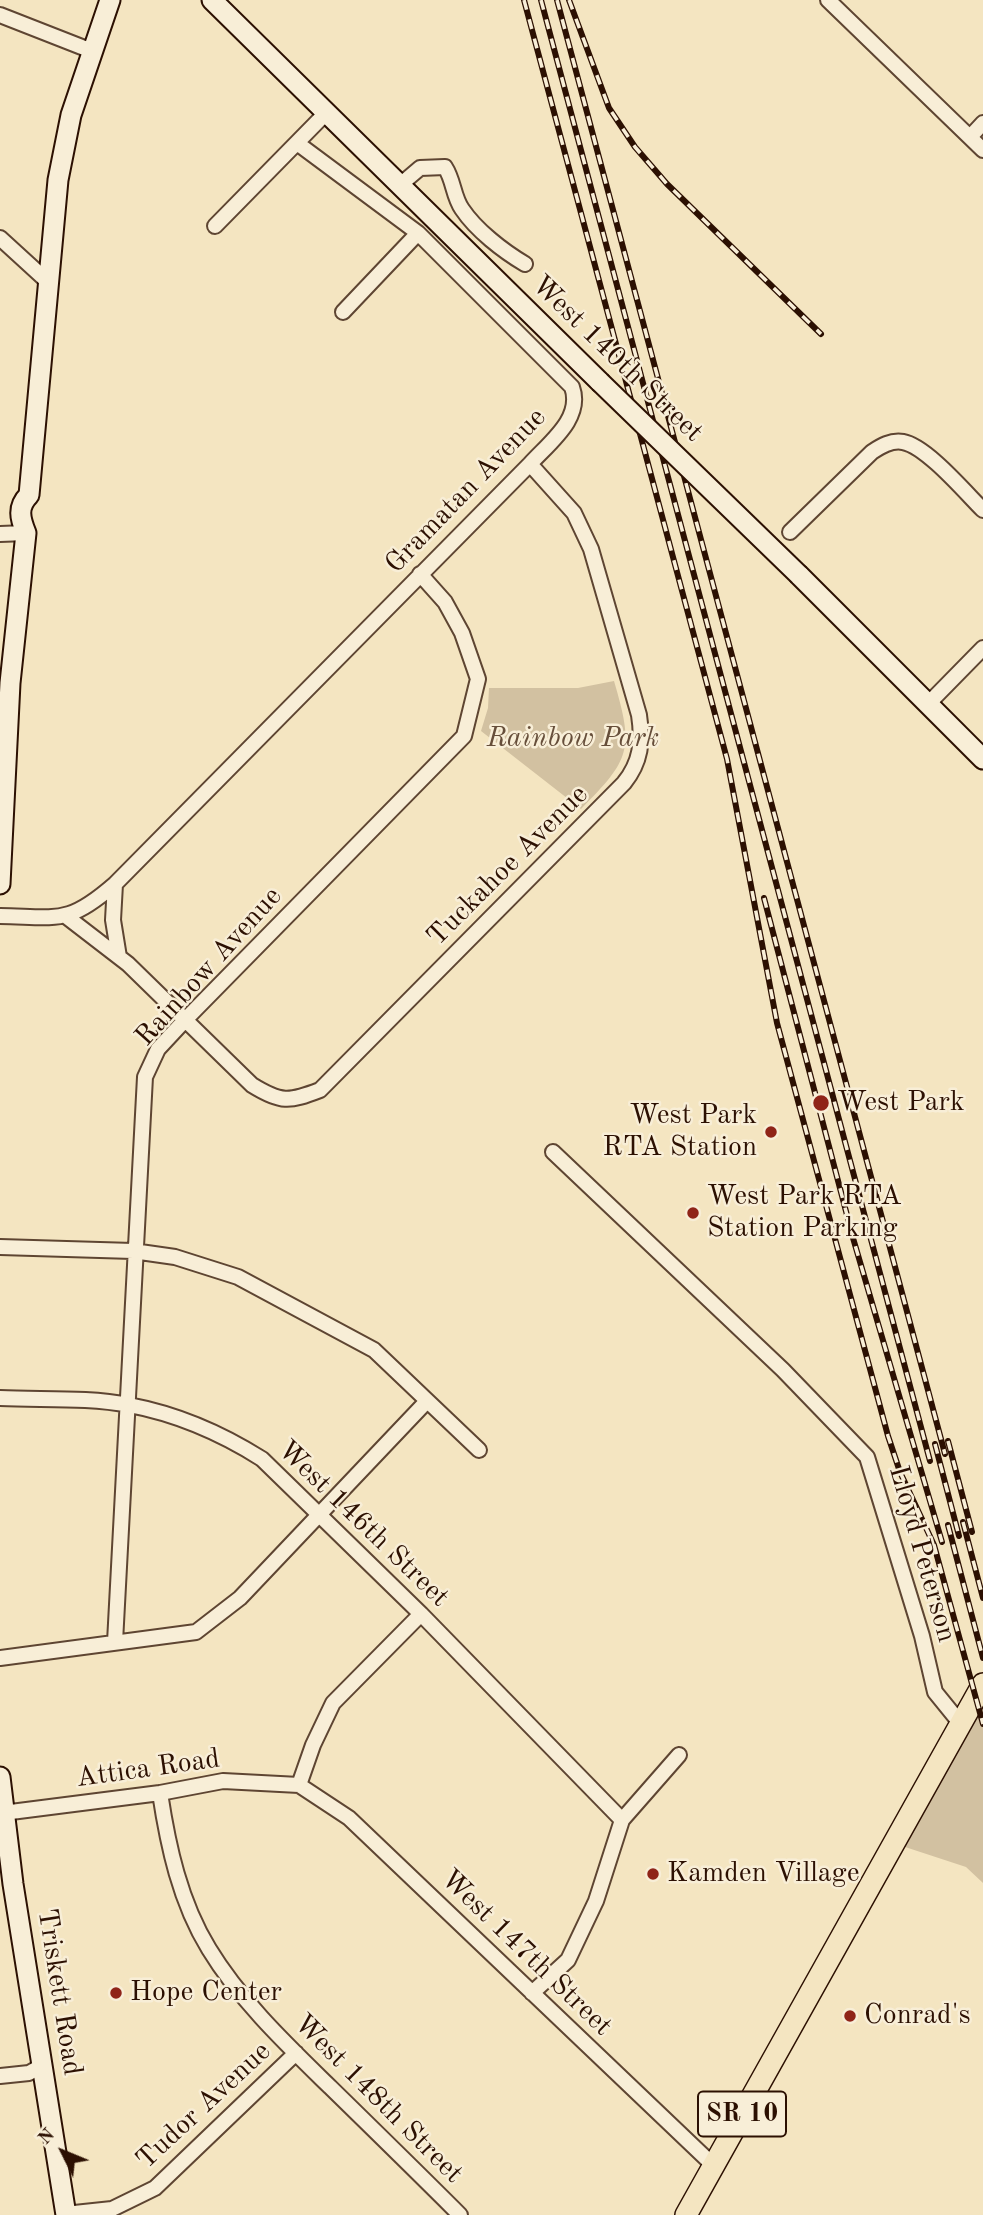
<!DOCTYPE html>
<style>
body{margin:0}
#map{position:relative;width:983px;height:2215px;overflow:hidden;background:#f4e5c1;font-family:"Old Standard TT",serif}
canvas{display:block}
.north{position:absolute;left:28px;top:2117px;width:70px;height:70px;-webkit-text-stroke:5px #f8eed7;paint-order:stroke;rotate:313deg;font-size:19px;font-weight:700;line-height:28px;text-align:center;color:#2c1002}
.north::after{content:'';display:block;margin:auto;width:24px;height:32px;background:#2c1002;clip-path:polygon(50% 0,100% 100%,50% 72%,0 100%)}
</style>
<div id="map">
<canvas width="983" height="2215"></canvas>
<div class="north">N</div>
</div>
<script>
const g = document.querySelector('canvas').getContext('2d');
g.lineJoin = 'round';
function fillPath(path, color) { g.fillStyle = color; g.fill(path, 'evenodd'); }
function strokePath(path, color, width, dash) { g.strokeStyle = color; g.lineWidth = width; g.lineCap = dash ? 'butt' : 'round'; g.setLineDash(dash || []); g.stroke(path); }
function write(font, color, halo, rows, align = 'center') {
  g.font = font + ' "Old Standard TT",serif'; g.lineWidth = 5; g.setLineDash([]); g.textBaseline = 'middle'; g.strokeStyle = halo; g.fillStyle = color; for (const [text, x, y, turn = 0] of rows) {
    g.save(); g.translate(x, y); g.rotate((+turn || 0) * Math.PI / 180); g.textAlign = isNaN(turn) ? turn : align; if (halo) g.strokeText(text, 0, 0); g.fillText(text, 0, 0); g.restore();
  }
}
fillPath(new Path2D(`
 M 614,681 C 634,749 631,759 581,809 L 481,731 L 488,708 L 489,688 L 578,688 Z
 M 982,1702 L 983,1708 L 983,1883 L 966,1867 L 899,1845 Z`), '#d2c1a1');
const street = new Path2D(`
 M 828,0 L 983,150
 M 0,15 L 92,51
 M 970,137 L 983,123
 M 400,185 L 420,168 L 445,167 C 454,181 453,196 462,209 C 476,230 503,251 525,264
 M 215,226 L 326,113
 M 0,238 L 46,280
 M 343,312 L 418,233
 M 790,532 L 872,452 C 881,446 891,440 903,442 C 926,446 965,492 983,510
 M 0,534 L 26,533
 M 929,703 L 983,648
 M 115,884 L 113,920 L 119,957
 M 0,916 C 59,917 68,925 115,884 L 530,464 C 550,442 583,418 572,387 L 418,233 L 297,143
 M 67,917 L 128,964 L 252,1085 C 281,1103 289,1102 320,1090 L 624,783 C 641,762 643,741 639,715 L 591,549 L 574,513 L 530,464
 M 553,1152 L 783,1370 L 867,1457 L 922,1636 L 935,1692 L 961,1724
 M 0,1247 L 133,1251 L 175,1257 L 238,1277 L 374,1350 L 479,1450
 M 0,1398 C 42,1400 88,1397 129,1405 C 177,1414 221,1433 262,1459 L 421,1614 L 622,1820
 M 115,1642 L 145,1077 L 158,1049 L 185,1020 L 464,736 L 478,679 L 462,633 L 445,602 L 420,574
 M 0,1658 L 196,1632 L 240,1598 L 427,1401
 M 299,1785 L 313,1745 L 333,1703 L 421,1614
 M 160,1793 C 168,1846 180,1902 209,1949 C 240,2000 285,2043 327,2084 C 372,2128 416,2171 460,2215
 M 3,1813 L 160,1793 L 223,1781 L 299,1785 L 349,1818 L 713,2165
 M 532,1993 L 568,1960 L 596,1901 L 622,1820 L 679,1755
 M 0,2076 L 29,2073 L 43,2065
 M 65,2214 L 112,2209 L 155,2188 L 296,2053`);
const secondary = new Path2D(`
 M 212,0 L 600,382
 M 799,575 L 983,759
 M 0,884 L 10,683 L 26,533 C 20,518 17,507 29,495 L 58,180 L 71,115 L 110,0
 M 0,1777 L 13,1884 L 66,2215`);
const primary = new Path2D(`
 M 686,2215 L 983,1684`);
strokePath(street, '#5e4532', 18);
strokePath(secondary, '#2c1002', 23);
strokePath(primary, '#2c1002', 24);
strokePath(street, '#f8eed7', 14);
strokePath(secondary, '#f8eed7', 19);
strokePath(primary, '#f4e5c1', 21);
const rail = new Path2D(`
 M 524,0 L 727,759 L 777,1023 L 888,1436 L 900,1472 L 934,1545 L 983,1724
 M 541,0 L 930,1461
 M 557,0 L 945,1454
 M 569,0 L 609,108 L 635,147 L 667,184 L 821,334
 M 764,898 L 853,1238 L 942,1542
 M 948,1441 L 972,1532
 M 935,1444 L 959,1536
 M 963,1522 L 983,1598
 M 948,1525 L 983,1658`);
strokePath(rail, '#2c1002', 6);
strokePath(rail, '#f8eed7', 3.5, [10]);
const secondaryBridge = new Path2D(`
 M 600,382 L 799,575`);
strokePath(secondaryBridge, '#2c1002', 23, []);
strokePath(secondaryBridge, '#f8eed7', 19);
for (const [x, y, r, color] of [
 [821,1103,9,"#8f2418"],
 [771,1132,7,"#8f2418"],
 [693,1213,7,"#8f2418"],
 [653,1874,7,"#8f2418"],
 [116,1993,7,"#8f2418"],
 [850,2016,7,"#8f2418"]
]) { const dot = new Path2D(); dot.arc(x, y, r, 0, 2 * Math.PI); g.fillStyle = color; g.fill(dot); strokePath(dot, '#f8eed7', 2.5); }
for (const [x, y, w] of [
 [742,2114,88]
]) { const box = new Path2D(); box.roundRect(x - w / 2, y - 22.5, w, 45, 5); g.fillStyle = '#f8eed7'; g.fill(box); strokePath(box, '#2c1002', 2); }
write('bold 26px', '#2c1002', null, [
 ["SR 10",742,2114]
]);
write('28px', '#2c1002', '#f8eed7', [
 ["West 140th Street",617,359,44],
 ["Gramatan Avenue",466,491,-46],
 ["Tuckahoe Avenue",508,866,-45],
 ["Rainbow Avenue",209,967,-48],
 ["West 146th Street",363,1524,44],
 ["Lloyd Peterson",922,1554,74],
 ["Attica Road",148,1769,-8],
 ["West 147th Street",526,1953,44],
 ["Triskett Road",59,1992,81],
 ["West 148th Street",378,2099,45],
 ["Tudor Avenue",204,2106,-43]
]);
write('italic 28px', '#664e3a', '#f8eed7', [
 ["Rainbow Park",573,739]
]);
write('28px', '#2c1002', '#f8eed7', [
 ["West Park",837,1103],
 ["West Park",757,1116,"right"],
 ["RTA Station",757,1148,"right"],
 ["West Park RTA",707,1197],
 ["Station Parking",707,1229],
 ["Kamden Village",667,1874],
 ["Hope Center",130,1993],
 ["Conrad's",864,2016]
], 'left');
</script>
